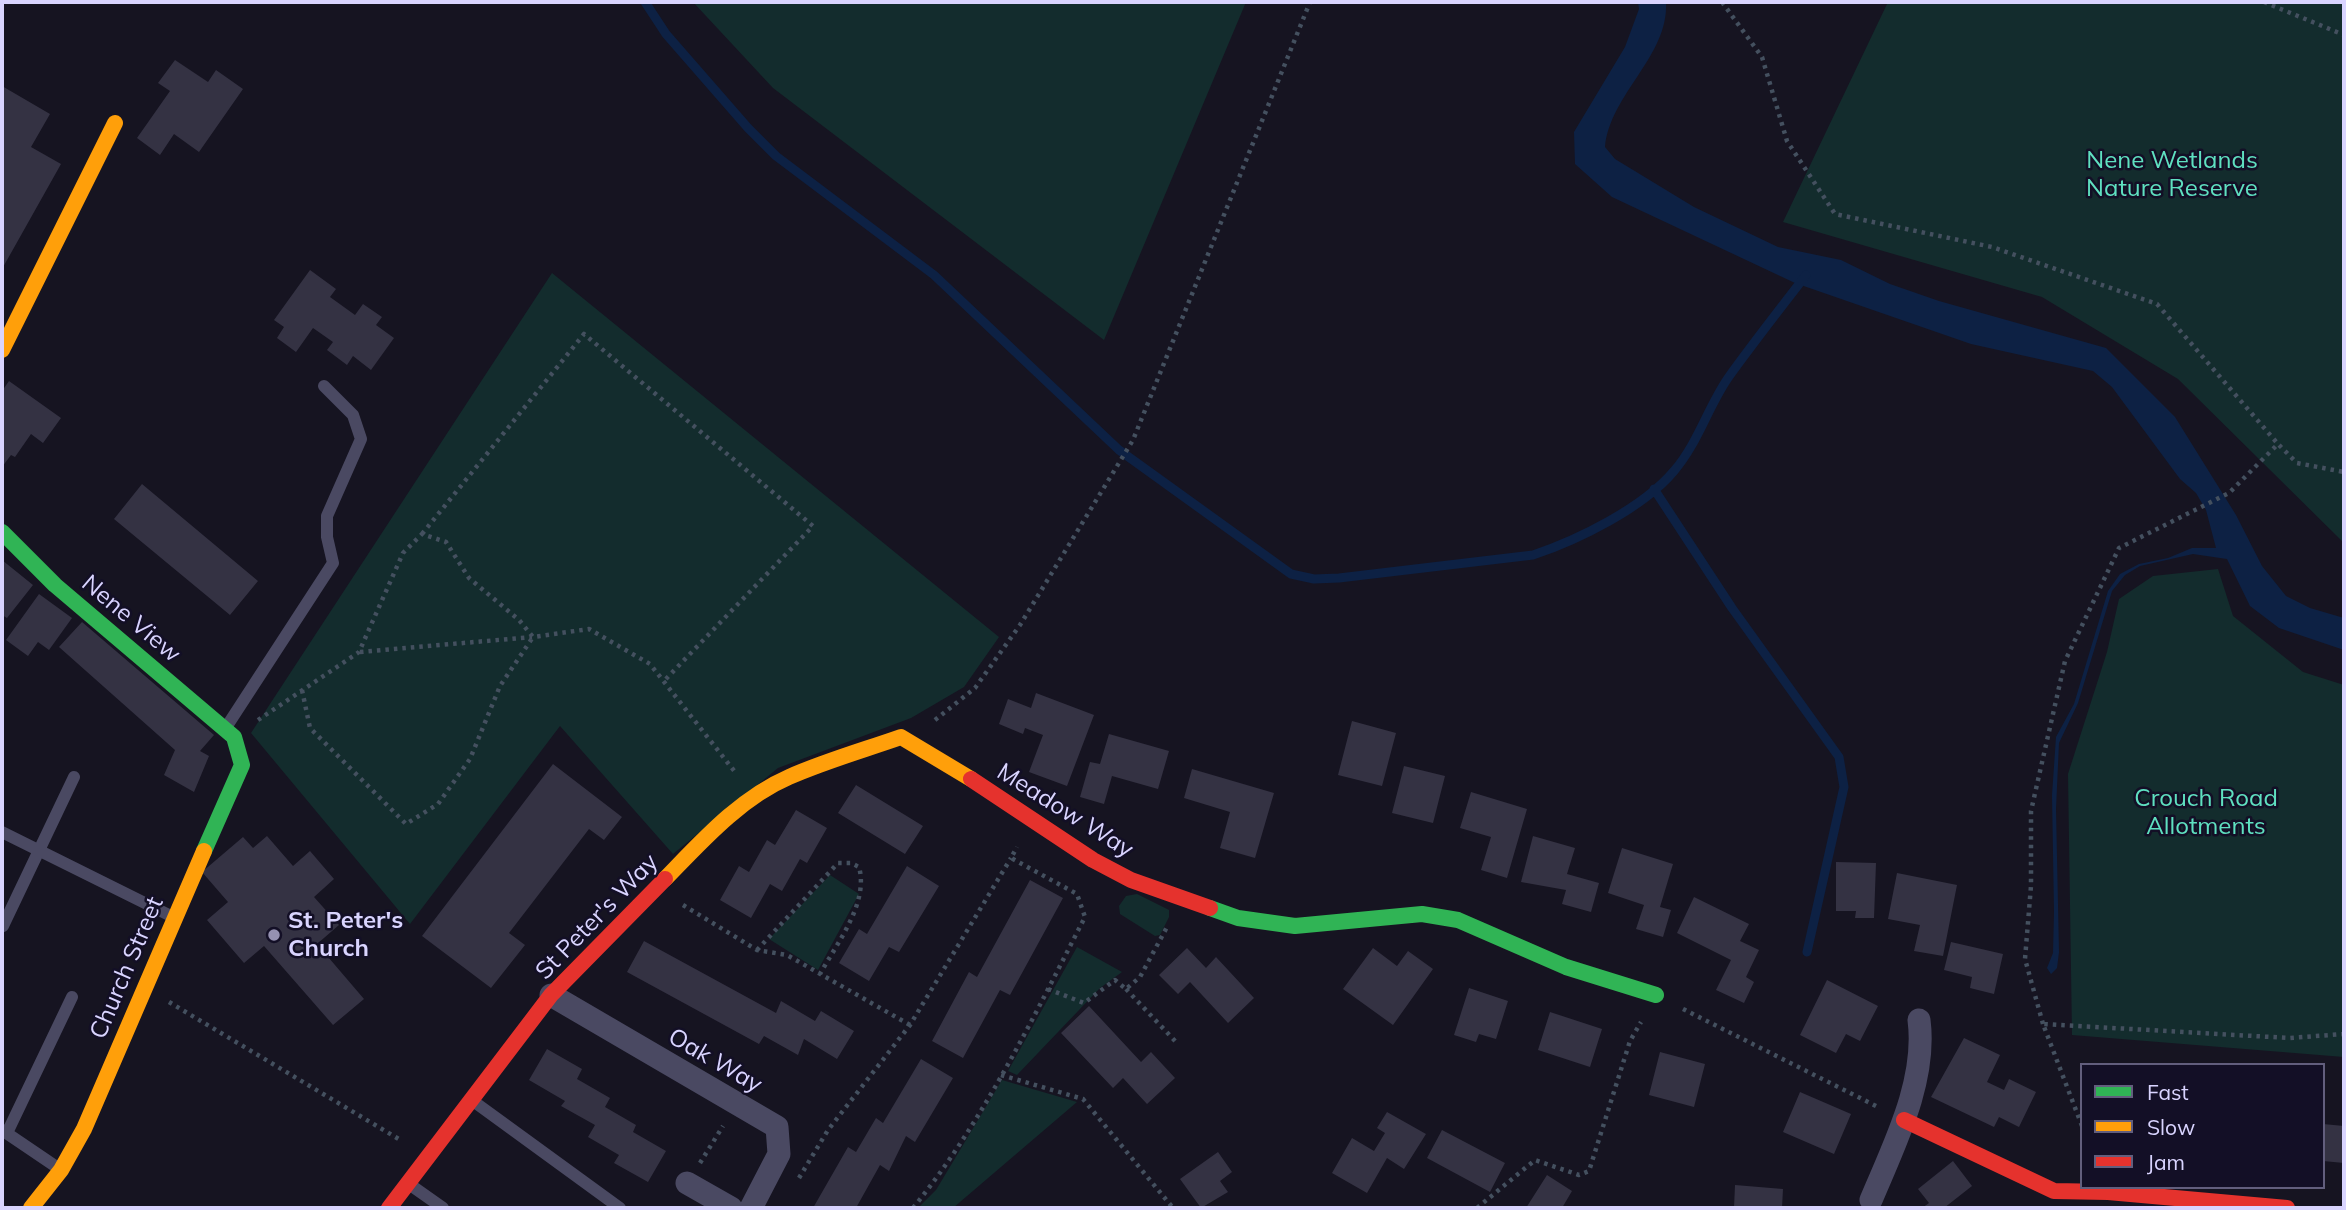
<!DOCTYPE html>
<style>
body{margin:0}
#map{position:relative;width:2346px;height:1210px;overflow:hidden;background:#161421;font-family:Mulish,sans-serif}
canvas{display:block}
.frame{position:absolute;inset:0;border:4px solid #d9d4ff;pointer-events:none}
.legend{position:absolute;left:2080px;top:1063px;width:245px;height:126px;box-sizing:border-box;background:#130f26;border:2px solid #625e7d;margin:0;padding:9px 12px;list-style:none;font-size:21px;color:#d9d4ff}
.legend li{display:flex;align-items:center;gap:14px;height:35px}
.legend b{width:35px;border:2px solid #625e7d}
</style>
<div id="map">
<canvas width="2346" height="1210"></canvas>
<div class="frame"></div>
<ul class="legend">
<li><b style="height:9px;background:#30b455"></b>Fast</li>
<li><b style="height:9px;background:#ff9f0a"></b>Slow</li>
<li><b style="height:9px;background:#e5322d"></b>Jam</li>
</ul>
</div>
<script>
const g = document.querySelector('canvas').getContext('2d');
g.lineJoin = 'round';
function fillPath(path, color) { g.fillStyle = color; g.fill(path, 'evenodd'); }
function strokePath(path, color, width, dash) { g.strokeStyle = color; g.lineWidth = width; g.lineCap = dash ? 'butt' : 'round'; g.setLineDash(dash || []); g.stroke(path); }
function write(font, color, halo, rows, align = 'center') {
  g.font = font + ' Mulish,sans-serif'; g.lineWidth = 5; g.setLineDash([]); g.textBaseline = 'middle'; g.strokeStyle = halo; g.fillStyle = color; for (const [text, x, y, turn = 0] of rows) {
    g.save(); g.translate(x, y); g.rotate((+turn || 0) * Math.PI / 180); g.textAlign = isNaN(turn) ? turn : align; if (halo) g.strokeText(text, 0, 0); g.fillText(text, 0, 0); g.restore();
  }
}
fillPath(new Path2D(`
 M 693,2 L 692,2 L 1246,2 L 1104,340 L 773,88 Z
 M 1888,2 L 2344,2 L 2344,543 L 2178,379 L 2042,297 L 1783,222 Z
 M 552,273 L 999,637 L 964,687 L 911,718 L 778,768 L 673,854 L 560,726 L 410,924 L 251,733 Z
 M 2218,569 L 2233,616 L 2303,672 L 2344,685 L 2344,1057 L 2072,1035 L 2068,774 L 2107,652 L 2119,599 L 2153,576 Z
 M 830,875 L 859,894 L 818,970 L 769,939 Z
 M 1137,894 L 1169,910 L 1169,917 L 1160,935 L 1155,936 L 1120,914 L 1119,906 L 1126,896 Z
 M 1077,947 L 1122,972 L 1100,988 L 1017,1075 L 1008,1071 Z
 M 1002,1080 L 1077,1102 L 953,1208 L 918,1208 L 936,1190 Z`), '#132c2d');
fillPath(new Path2D(`
 M 1638,2 L 1666,2 C 1669,56 1610,94 1605,147 L 1615,159 L 1694,207 L 1778,247 L 1841,260 L 1890,284 L 1939,301 L 2106,348 L 2175,417 L 2236,515 L 2262,566 L 2286,596 L 2310,608 L 2344,618 L 2344,650 L 2279,628 L 2250,606 L 2227,559 L 2193,554 L 2140,566 L 2125,575 L 2112,591 L 2078,703 L 2059,743 L 2056,809 L 2059,952 L 2057,968 L 2051,974 L 2047,968 L 2053,953 L 2054,912 L 2052,795 L 2056,737 L 2074,704 L 2108,591 L 2120,574 L 2139,564 L 2168,558 L 2192,548 L 2216,548 L 2206,510 L 2196,493 L 2180,479 L 2112,387 L 2093,371 L 1971,344 L 1795,283 L 1612,197 L 1575,164 L 1574,132 L 1625,47 L 1639,9 Z`), '#0d2144');
strokePath(new Path2D(`
 M 645,2 L 666,34 L 748,128 L 776,156 L 934,275 L 1119,450 L 1291,574 L 1314,579 L 1339,578 L 1533,555 C 1578,540 1643,508 1674,471 C 1698,443 1708,407 1728,378 C 1753,343 1780,309 1806,275
 M 1654,489 L 1732,608 L 1839,757 L 1844,787 L 1807,952`), '#0d2144', 9);
fillPath(new Path2D(`
 M 175,60 L 208,82 L 216,70 L 243,89 L 199,152 L 174,134 L 160,155 L 137,138 L 170,91 L 158,83 Z
 M 2,86 L 50,114 L 31,147 L 61,164 L 2,269 Z
 M 310,270 L 336,289 L 330,297 L 355,315 L 363,304 L 382,317 L 376,325 L 394,338 L 371,370 L 353,356 L 347,365 L 327,350 L 333,342 L 313,328 L 296,352 L 277,338 L 284,327 L 274,320 Z
 M 9,381 L 61,418 L 43,443 L 31,434 L 15,457 L 11,455 L 2,467 L 2,391 Z
 M 142,484 L 258,581 L 230,615 L 114,519 Z
 M 2,560 L 33,585 L 7,618 L 2,615 Z
 M 39,594 L 72,618 L 49,650 L 38,642 L 28,656 L 6,640 Z
 M 82,622 L 214,735 L 200,751 L 209,756 L 194,792 L 164,775 L 175,750 L 59,647 Z
 M 1036,693 L 1094,715 L 1067,786 L 1029,772 L 1043,735 L 1025,728 L 1023,734 L 999,724 L 1008,699 L 1031,708 Z
 M 1352,721 L 1396,733 L 1382,786 L 1338,775 Z
 M 1109,734 L 1169,751 L 1158,789 L 1112,776 L 1104,804 L 1080,797 L 1090,762 L 1100,764 Z
 M 553,764 L 622,817 L 604,840 L 589,829 L 509,933 L 525,945 L 491,988 L 422,936 Z
 M 1404,766 L 1445,776 L 1433,823 L 1392,813 Z
 M 1192,769 L 1274,793 L 1255,858 L 1220,848 L 1230,812 L 1184,798 Z
 M 856,785 L 923,826 L 905,854 L 838,813 Z
 M 1471,792 L 1527,809 L 1507,878 L 1481,870 L 1491,837 L 1460,828 Z
 M 796,810 L 827,828 L 807,863 L 800,859 L 782,891 L 770,884 L 751,918 L 720,900 L 739,866 L 749,872 L 767,840 L 775,845 Z
 M 267,836 L 293,866 L 310,851 L 334,879 L 314,897 L 339,925 L 317,944 L 364,999 L 333,1025 L 264,946 L 244,963 L 207,920 L 228,902 L 202,872 L 243,837 L 253,848 Z
 M 1533,836 L 1575,848 L 1567,874 L 1599,883 L 1591,912 L 1562,904 L 1566,890 L 1521,882 Z
 M 1622,848 L 1673,864 L 1660,907 L 1671,910 L 1663,937 L 1636,929 L 1644,905 L 1608,893 Z
 M 1836,862 L 1876,863 L 1874,918 L 1855,918 L 1856,911 L 1836,911 Z
 M 907,866 L 939,886 L 899,952 L 889,947 L 869,981 L 839,963 L 859,929 L 867,934 Z
 M 1897,873 L 1957,885 L 1943,956 L 1914,951 L 1920,925 L 1888,919 Z
 M 1030,880 L 1063,898 L 1010,995 L 1000,990 L 963,1058 L 932,1041 L 969,972 L 977,977 Z
 M 1694,897 L 1749,924 L 1740,941 L 1759,950 L 1746,977 L 1754,982 L 1744,1003 L 1716,990 L 1731,960 L 1677,933 Z
 M 644,941 L 776,1013 L 781,1001 L 815,1021 L 821,1011 L 854,1031 L 837,1059 L 804,1039 L 798,1055 L 764,1036 L 759,1044 L 627,972 Z
 M 1951,942 L 2003,954 L 1994,994 L 1970,988 L 1972,977 L 1944,970 Z
 M 1187,948 L 1206,968 L 1216,957 L 1254,998 L 1228,1023 L 1190,982 L 1178,994 L 1159,975 Z
 M 1373,948 L 1397,966 L 1408,951 L 1433,969 L 1393,1025 L 1343,989 Z
 M 1827,980 L 1878,1006 L 1860,1041 L 1846,1034 L 1836,1053 L 1800,1035 Z
 M 1469,988 L 1508,1001 L 1496,1039 L 1479,1034 L 1476,1042 L 1454,1035 Z
 M 1089,1006 L 1141,1062 L 1151,1052 L 1175,1078 L 1147,1104 L 1123,1078 L 1113,1088 L 1061,1033 Z
 M 1550,1012 L 1602,1029 L 1590,1067 L 1538,1050 Z
 M 1964,1038 L 2000,1055 L 1987,1082 L 2004,1090 L 2009,1079 L 2036,1092 L 2019,1127 L 1999,1117 L 1994,1127 L 1931,1097 Z
 M 547,1049 L 582,1069 L 577,1079 L 610,1098 L 605,1107 L 636,1125 L 633,1132 L 666,1151 L 648,1182 L 614,1163 L 619,1155 L 588,1137 L 595,1125 L 561,1106 L 565,1101 L 529,1080 Z
 M 1660,1052 L 1705,1064 L 1694,1107 L 1649,1095 Z
 M 921,1059 L 953,1078 L 915,1142 L 906,1136 L 889,1171 L 880,1165 L 856,1208 L 813,1208 L 848,1147 L 856,1152 L 876,1118 L 883,1123 Z
 M 1800,1092 L 1851,1114 L 1834,1154 L 1783,1132 Z
 M 1387,1112 L 1426,1134 L 1404,1169 L 1387,1158 L 1367,1193 L 1332,1173 L 1352,1138 L 1374,1151 L 1385,1133 L 1377,1128 Z
 M 2323,1124 L 2344,1126 L 2344,1163 L 2323,1161 Z
 M 1442,1130 L 1505,1163 L 1490,1192 L 1427,1158 Z
 M 1218,1152 L 1232,1172 L 1220,1181 L 1228,1192 L 1201,1208 L 1180,1179 Z
 M 1953,1161 L 1972,1186 L 1944,1208 L 1922,1208 L 1929,1203 L 1918,1189 Z
 M 1547,1175 L 1572,1191 L 1562,1208 L 1526,1208 Z
 M 1735,1185 L 1783,1189 L 1782,1208 L 1734,1208 Z`), '#343243');
strokePath(new Path2D(`
 M 1722,2 L 1762,57 L 1787,141 L 1835,214 L 1992,247 L 2157,304 L 2278,444
 M 2264,2 L 2344,35
 M 422,534 L 584,334 L 813,526 L 664,681
 M 360,652 L 532,637
 M 302,690 L 310,728 L 406,824 L 438,804 L 470,759 L 500,686 L 533,637
 M 258,720 L 359,652 L 403,553 L 422,534 L 446,542 L 469,578 L 519,620 L 533,637 L 589,629 L 650,664 L 735,772
 M 935,720 L 975,688 L 1020,625 L 1133,440 L 1310,2
 M 683,905 L 757,950 L 787,955 L 910,1025
 M 757,950 L 838,863 L 851,863 L 859,867 C 869,903 837,943 820,974
 M 1048,989 L 1084,1003 L 1115,980 L 1126,989 L 1140,977 L 1167,927
 M 1126,989 L 1176,1042
 M 169,1002 L 402,1141
 M 1683,1009 L 1878,1107
 M 2043,1024 L 2025,959 L 2031,886 L 2031,811 L 2065,661 L 2119,548 L 2229,493 L 2278,444 L 2297,463 L 2344,472
 M 1001,1075 L 1083,1099 L 1173,1208
 M 2082,1126 L 2043,1024 L 2289,1038 L 2344,1034
 M 700,1163 L 723,1126
 M 799,1178 L 828,1130 L 910,1025 L 1011,858
 M 913,1208 C 984,1121 1034,1016 1085,917 L 1077,894 L 1011,858 L 1017,847
 M 1477,1208 L 1535,1160 L 1579,1175 L 1589,1171 L 1630,1041 L 1641,1022`), '#44505f', 4.5, [3.5, 5]);
strokePath(new Path2D(`
 M 225,729 L 333,563 L 327,537 L 327,516 L 361,439 L 353,415 L 324,386
 M 2,832 L 173,917
 M 3,926 L 74,777
 M 473,1101 L 620,1208
 M 2,1130 L 61,1170
 M 7,1133 L 72,997
 M 409,1184 L 443,1208`), '#4a4962', 12);
strokePath(new Path2D(`
 M 551,995 L 777,1127 L 779,1154 L 751,1208
 M 687,1183 L 731,1208
 M 1871,1200 C 1894,1145 1927,1081 1919,1020`), '#4a4962', 23);
strokePath(new Path2D(`
 M 2,532 L 55,585 L 234,737 L 242,765 L 204,851
 M 1210,908 L 1238,918 L 1295,926 L 1422,914 L 1458,920 L 1566,967 L 1656,995`), '#30b455', 16);
strokePath(new Path2D(`
 M 2,350 L 115,123
 M 665,879 C 701,842 740,798 789,777 C 825,761 864,750 901,737 L 971,779
 M 31,1208 L 61,1170 L 84,1129 L 204,851`), '#ff9f0a', 16);
strokePath(new Path2D(`
 M 971,779 L 1093,860 L 1131,880 L 1210,908
 M 1904,1120 L 2054,1191 L 2108,1192 L 2287,1208
 M 389,1208 L 551,995 L 665,879`), '#e5322d', 16);
for (const [x, y, r, color] of [
 [274,935,7,"#9591b1"]
]) { const dot = new Path2D(); dot.arc(x, y, r, 0, 2 * Math.PI); g.fillStyle = color; g.fill(dot); strokePath(dot, '#130f26', 2.5); }
write('24px', '#5fe0c0', '#130f26', [
 ["Nene Wetlands",2172,161],
 ["Nature Reserve",2172,189],
 ["Crouch Road",2206,799],
 ["Allotments",2206,827]
]);
write('24px', '#d9d4ff', '#130f26', [
 ["Nene View",131,619,40],
 ["Meadow Way",1065,811,32],
 ["St Peter's Way",597,917,-46],
 ["Church Street",127,968,-67],
 ["Oak Way",715,1061,30]
]);
write('bold 24px', '#d9d4ff', '#130f26', [
 ["St. Peter's",288,921],
 ["Church",288,949]
], 'left');
</script>
